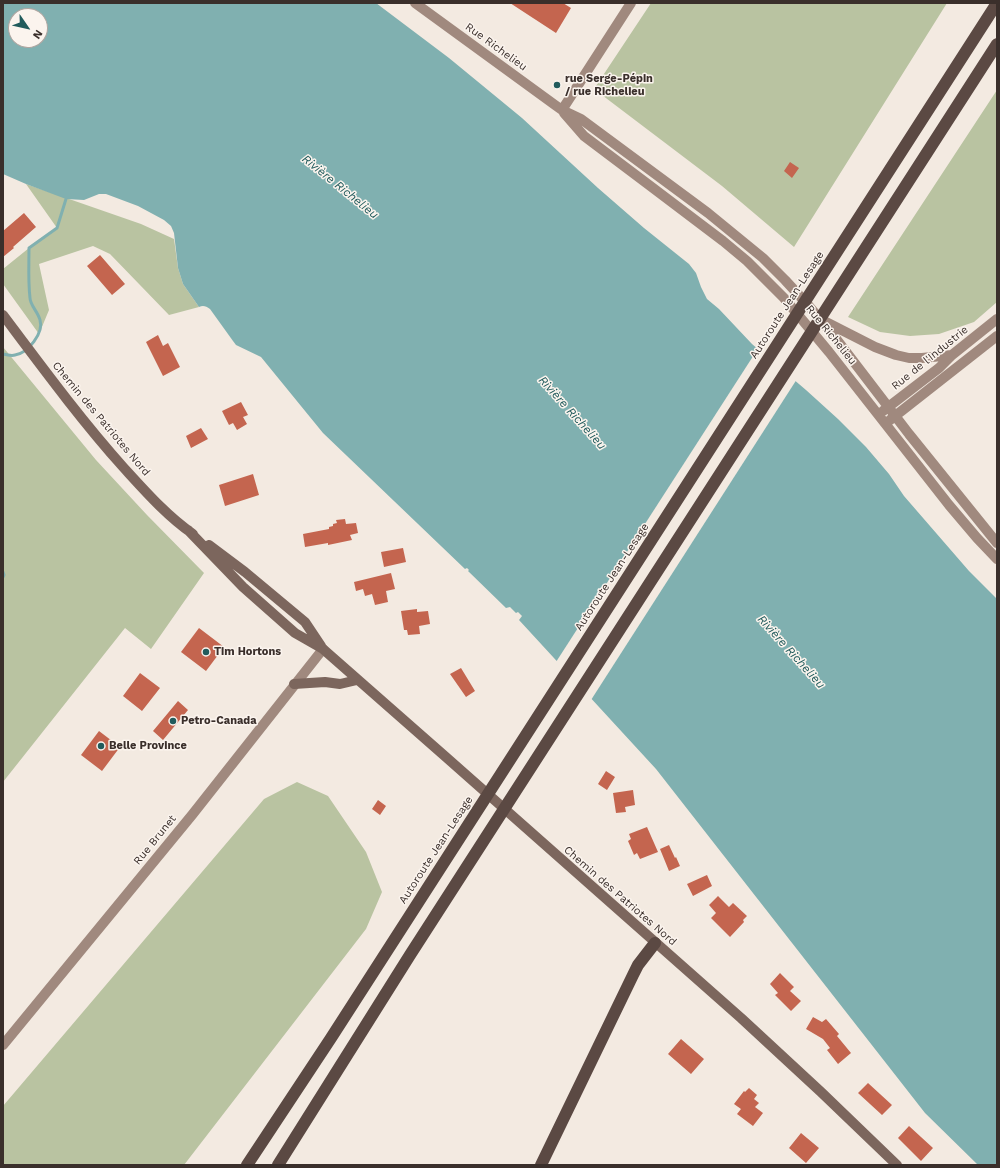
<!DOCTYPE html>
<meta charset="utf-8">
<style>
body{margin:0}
#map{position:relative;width:1000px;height:1168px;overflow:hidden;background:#f3eae1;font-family:"Work Sans",sans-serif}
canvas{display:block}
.frame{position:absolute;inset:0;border:4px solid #3a2f2b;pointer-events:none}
.north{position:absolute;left:8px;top:8px;width:40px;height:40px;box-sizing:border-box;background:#fbf4ee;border:1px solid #aea5a0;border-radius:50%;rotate:124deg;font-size:11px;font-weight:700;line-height:16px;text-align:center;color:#3a2f2b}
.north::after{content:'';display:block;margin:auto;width:14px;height:18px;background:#215b5c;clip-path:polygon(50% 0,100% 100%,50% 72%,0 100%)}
</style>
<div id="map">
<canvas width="1000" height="1168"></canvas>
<div class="frame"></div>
<div class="north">N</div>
</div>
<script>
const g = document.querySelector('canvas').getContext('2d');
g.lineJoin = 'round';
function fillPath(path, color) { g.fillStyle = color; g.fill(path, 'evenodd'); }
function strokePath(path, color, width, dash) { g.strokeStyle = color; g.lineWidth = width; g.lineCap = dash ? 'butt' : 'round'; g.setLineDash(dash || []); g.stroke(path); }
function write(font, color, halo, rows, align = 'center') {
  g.font = font + ' "Work Sans",sans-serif'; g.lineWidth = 3; g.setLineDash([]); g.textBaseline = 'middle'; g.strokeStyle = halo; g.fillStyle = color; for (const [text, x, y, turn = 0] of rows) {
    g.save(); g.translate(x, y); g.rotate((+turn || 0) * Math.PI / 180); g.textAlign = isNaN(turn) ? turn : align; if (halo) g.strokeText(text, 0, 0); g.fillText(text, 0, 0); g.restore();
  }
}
fillPath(new Path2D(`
 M 651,3 L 947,3 L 794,247 L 722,186 L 594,89 Z
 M 997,90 L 997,302 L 974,322 L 939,334 L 910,336 L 880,332 L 848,317 Z
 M 26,184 L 141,224 L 174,239 L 178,268 L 183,284 L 199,307 L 169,315 L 110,254 L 93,246 L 39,264 L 49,310 L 39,334 L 3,284 L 3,269 L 29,248 L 57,228 Z
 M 3,347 L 96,460 L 147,515 L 204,573 L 151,649 L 125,628 L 3,782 Z
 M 297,782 L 328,796 L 366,852 L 382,892 L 366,929 L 184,1165 L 3,1165 L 3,1106 L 264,799 Z`), '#b9c3a1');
fillPath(new Path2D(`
 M 3,3 L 376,3 L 449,58 L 522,118 L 598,188 L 644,228 L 689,264 L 696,273 L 701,287 L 707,299 L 719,309 L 752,344 L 806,390 L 838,419 L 866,447 L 889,474 L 904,496 L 969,571 L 997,599 L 997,1165 L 978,1165 L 925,1113 L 656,769 L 519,620 L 522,616 L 518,612 L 516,613 L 510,607 L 506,608 L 468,571 L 469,570 L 467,568 L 465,569 L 323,433 L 261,357 L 236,345 L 233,341 L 210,309 C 206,306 203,305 199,307 L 183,284 L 178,268 L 174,233 L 171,226 L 164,220 L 138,206 L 106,194 L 99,194 L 84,200 L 66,199 L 26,184 L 3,174 ZM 16,16 L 40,16 L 40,40 L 16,40 Z`), '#80b0b0');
fillPath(new Path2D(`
 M 759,347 L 797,379 L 591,700 L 556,662 Z`), '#f3eae1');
strokePath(new Path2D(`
 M 3,354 C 7,355 12,356 15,355 C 28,353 44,333 40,320 C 38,312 30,305 30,298 C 28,281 29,264 29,248 L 57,228 L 66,199
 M 3,572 L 4,575 L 3,577`), '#80b0b0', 3);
fillPath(new Path2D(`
 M 510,3 L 563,3 L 571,8 L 556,33 Z
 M 790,162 L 799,168 L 792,178 L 784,171 Z
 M 24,213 L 36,227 L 13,247 L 14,248 L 3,257 L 3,231 Z
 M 100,255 L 125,284 L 112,295 L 87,266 Z
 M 158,335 L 163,346 L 168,343 L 180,367 L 163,376 L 146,342 Z
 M 241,402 L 248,415 L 243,417 L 247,424 L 237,430 L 233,423 L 229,425 L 222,411 Z
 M 201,428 L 208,439 L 191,448 L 186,436 Z
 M 253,474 L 259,495 L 225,506 L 219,485 Z
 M 345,519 L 346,524 L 356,523 L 358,533 L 350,535 L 352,540 L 328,545 L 328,543 L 305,547 L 303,534 L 329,529 L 329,527 L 333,526 L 333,524 L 337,523 L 336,520 Z
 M 403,548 L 406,562 L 384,567 L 381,552 Z
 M 391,573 L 395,589 L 386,591 L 388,602 L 375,605 L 372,594 L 365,596 L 363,589 L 356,591 L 354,582 Z
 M 417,609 L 417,612 L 428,611 L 430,624 L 419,626 L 420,634 L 408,635 L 407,630 L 404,630 L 401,611 Z
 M 199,628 L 224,647 L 206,671 L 181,652 Z
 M 461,668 L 475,691 L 466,697 L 450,674 Z
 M 140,673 L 160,688 L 142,711 L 123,696 Z
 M 178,701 L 188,710 L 163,740 L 153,731 Z
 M 99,731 L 120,747 L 102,771 L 81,755 Z
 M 606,771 L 615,777 L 607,790 L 598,784 Z
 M 633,790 L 635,805 L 625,807 L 626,812 L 616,813 L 613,793 Z
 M 378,800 L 386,806 L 380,815 L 372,809 Z
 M 647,827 L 658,852 L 640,859 L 637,853 L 634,855 L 628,841 L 631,839 L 629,834 Z
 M 669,845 L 675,858 L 676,857 L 680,866 L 669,871 L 660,849 Z
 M 707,875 L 712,886 L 693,896 L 687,884 Z
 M 718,896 L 729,907 L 733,903 L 747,916 L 743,920 L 744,922 L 730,937 L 711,918 L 716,913 L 709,905 Z
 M 780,973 L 794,987 L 790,991 L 801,1001 L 791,1011 L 775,995 L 778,993 L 770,984 Z
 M 813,1017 L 822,1022 L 826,1019 L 839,1034 L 837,1036 L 851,1053 L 838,1064 L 827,1050 L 830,1048 L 823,1039 L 806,1029 Z
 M 681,1039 L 704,1059 L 691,1074 L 668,1054 Z
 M 868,1083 L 892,1105 L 882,1115 L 858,1093 Z
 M 749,1088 L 757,1095 L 754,1099 L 759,1103 L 755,1107 L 763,1113 L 753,1126 L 737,1114 L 741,1109 L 734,1104 L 744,1091 L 745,1092 Z
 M 909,1126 L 933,1148 L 921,1161 L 898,1138 Z
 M 801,1133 L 819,1148 L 806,1163 L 789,1148 Z`), '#c4654f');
strokePath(new Path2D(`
 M 415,3 L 555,105 L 562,110 L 581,119 L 708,213 L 763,258 L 785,280 L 808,305 L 834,336 L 909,434 L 997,543
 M 562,110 L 631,3
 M 564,113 L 584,136 L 653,188 L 723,241 L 747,261 L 784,298 L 829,352 L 949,505 L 977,538 L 997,559
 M 824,321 L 875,347 L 896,355 L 909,358 L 922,358 L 952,355
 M 883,411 L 939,368 L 952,355 L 997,319
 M 890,420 L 997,336
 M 3,1045 L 192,815 L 323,649`), '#a0897e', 10);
strokePath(new Path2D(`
 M 3,315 C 42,367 81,420 124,468 C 145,491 167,516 193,534
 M 188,530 L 243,587 L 295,633 L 323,649 L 447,758 L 741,1018 L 821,1092 L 897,1165
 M 209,545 L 245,572 L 305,622 L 321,646
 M 294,684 L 325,682 L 340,684 L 357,680`), '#7c665d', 10);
strokePath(new Path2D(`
 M 247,1165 L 331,1038 L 997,3
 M 278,1165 L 410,955 L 997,44
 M 541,1165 L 633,975 L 638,965 L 655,943`), '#5b4943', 12);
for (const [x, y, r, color] of [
 [557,85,4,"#215b5c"],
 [206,652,4,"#215b5c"],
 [173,721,4,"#215b5c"],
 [101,746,4,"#215b5c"]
]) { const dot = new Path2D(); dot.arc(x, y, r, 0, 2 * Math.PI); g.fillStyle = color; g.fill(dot); strokePath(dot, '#fbf4ee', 1.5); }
write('11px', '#3a2f2b', '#fbf4ee', [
 ["Rue Richelieu",496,47,36],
 ["Autoroute Jean-Lesage",787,305,-57],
 ["Rue Richelieu",831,335,51],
 ["Rue de l'Industrie",930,358,-39],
 ["Chemin des Patriotes Nord",101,419,50],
 ["Autoroute Jean-Lesage",612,577,-57],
 ["Rue Brunet",155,840,-51],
 ["Autoroute Jean-Lesage",436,850,-57],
 ["Chemin des Patriotes Nord",620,896,41]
]);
write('bold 11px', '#3a2f2b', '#fbf4ee', [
 ["rue Serge-Pépin",565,79],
 ["/ rue Richelieu",565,92],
 ["Tim Hortons",214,652],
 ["Petro-Canada",181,721],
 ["Belle Province",109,746]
], 'left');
write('italic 12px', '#215b5c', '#fbf4ee', [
 ["Rivière Richelieu",340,187,39],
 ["Rivière Richelieu",572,413,48],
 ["Rivière Richelieu",791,652,48]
]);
</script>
